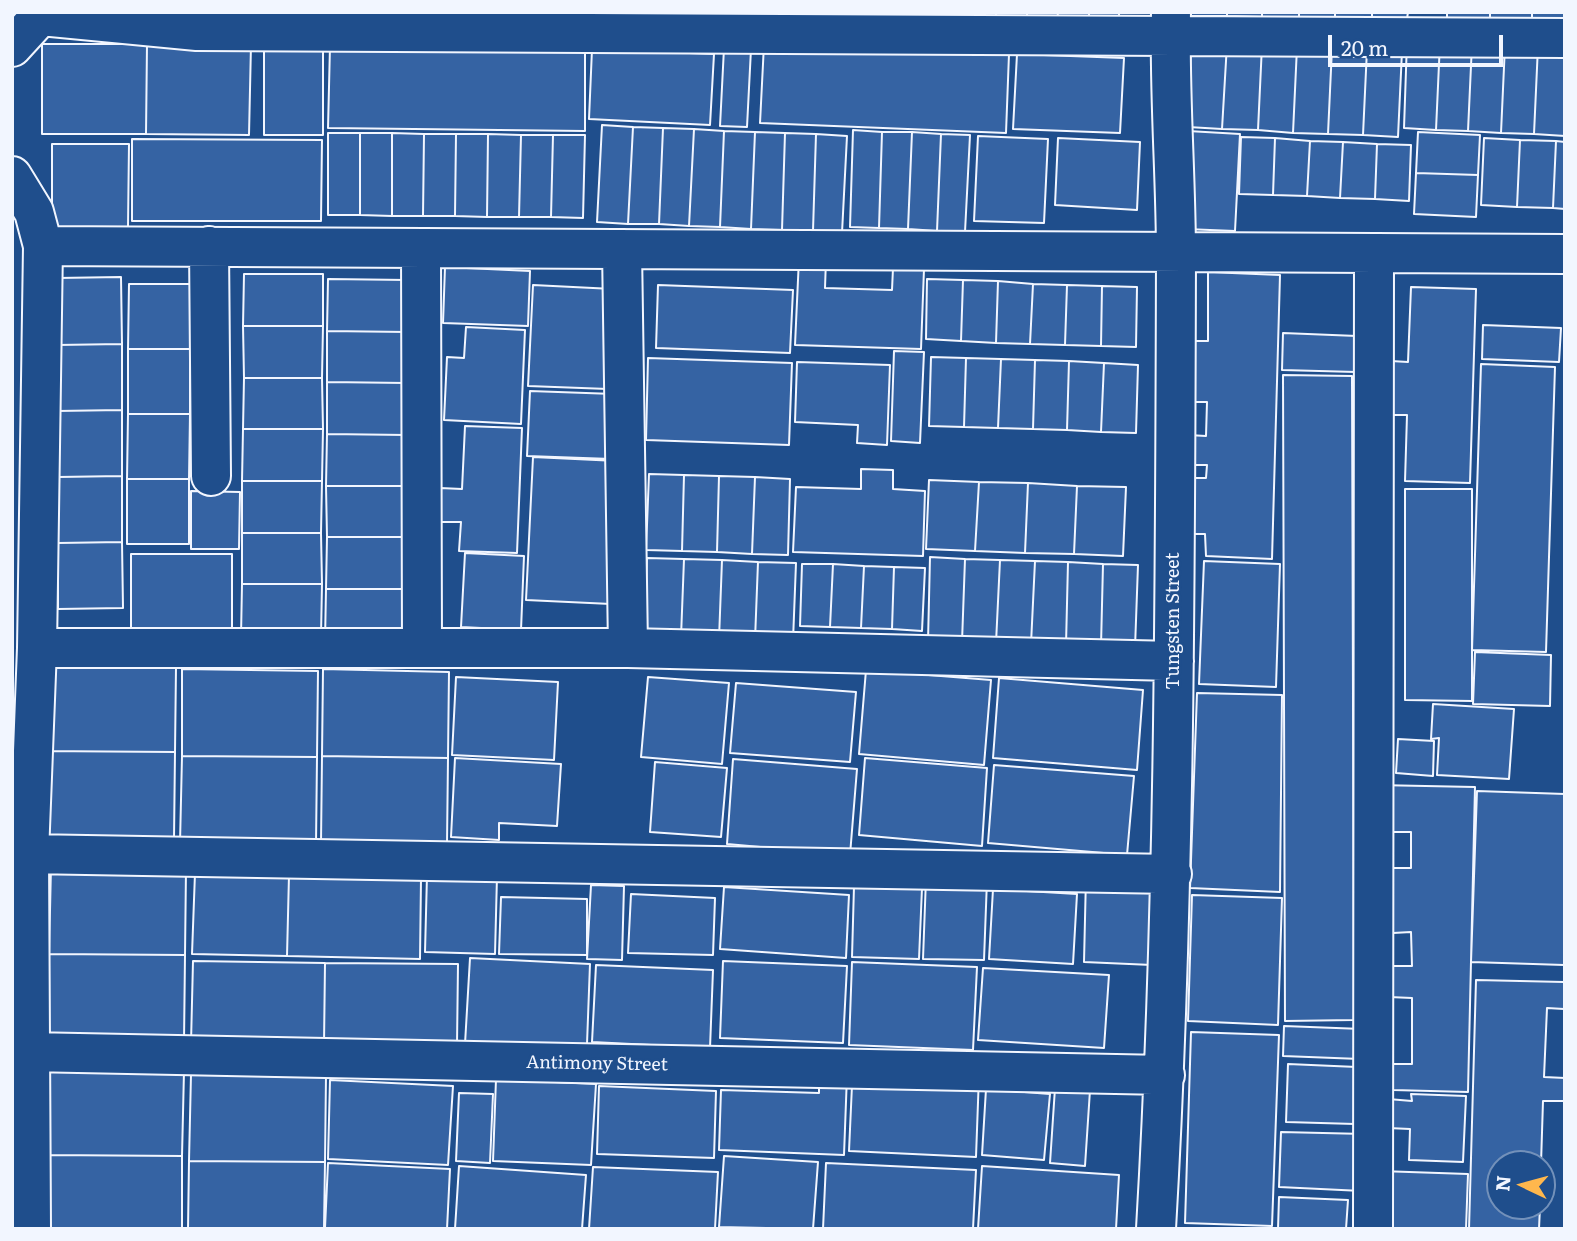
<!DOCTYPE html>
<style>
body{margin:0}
#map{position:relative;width:1577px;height:1241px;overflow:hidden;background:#1f4e8c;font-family:Literata,serif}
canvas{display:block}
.frame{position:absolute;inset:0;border:14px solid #f2f6ff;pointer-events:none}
.north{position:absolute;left:1486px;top:1150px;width:70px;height:70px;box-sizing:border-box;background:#1f4e8c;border:2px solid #7391ba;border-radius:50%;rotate:275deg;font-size:19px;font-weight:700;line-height:28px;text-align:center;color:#f2f6ff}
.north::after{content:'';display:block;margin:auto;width:24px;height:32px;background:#ffb74d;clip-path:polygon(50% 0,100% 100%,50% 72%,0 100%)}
.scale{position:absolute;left:1328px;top:35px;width:175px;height:32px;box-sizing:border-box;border:4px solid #f2f6ff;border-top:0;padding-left:9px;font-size:21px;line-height:24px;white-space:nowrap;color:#f2f6ff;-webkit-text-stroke:5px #1f4e8c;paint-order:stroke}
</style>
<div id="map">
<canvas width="1577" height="1241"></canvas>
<div class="frame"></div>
<div class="north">N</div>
<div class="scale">20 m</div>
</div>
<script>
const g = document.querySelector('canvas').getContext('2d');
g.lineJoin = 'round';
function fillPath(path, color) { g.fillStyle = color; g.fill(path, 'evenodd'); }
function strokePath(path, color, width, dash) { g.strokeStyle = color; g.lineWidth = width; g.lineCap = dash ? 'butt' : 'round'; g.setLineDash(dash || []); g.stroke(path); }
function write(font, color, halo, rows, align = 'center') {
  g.font = font + ' Literata,serif'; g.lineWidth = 5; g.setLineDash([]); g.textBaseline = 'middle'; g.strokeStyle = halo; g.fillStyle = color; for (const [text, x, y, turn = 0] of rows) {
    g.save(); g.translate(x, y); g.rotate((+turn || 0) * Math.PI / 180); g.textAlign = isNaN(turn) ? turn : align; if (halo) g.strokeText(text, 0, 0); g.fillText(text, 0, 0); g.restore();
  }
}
const building = new Path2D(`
 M 594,12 L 625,12 L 625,17 L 594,18 Z
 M 625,12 L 656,12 L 656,18 L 625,17 Z
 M 656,12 L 687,12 L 687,18 L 656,18 Z
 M 687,12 L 718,12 L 718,18 L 687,18 Z
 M 718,12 L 749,12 L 749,19 L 718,18 Z
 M 749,12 L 780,12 L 780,19 L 749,19 Z
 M 780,12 L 811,12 L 811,19 L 780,19 Z
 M 811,12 L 842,12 L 842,19 L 811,19 Z
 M 842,12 L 873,12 L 873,20 L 842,19 Z
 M 873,12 L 903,12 L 903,20 L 873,20 Z
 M 903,12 L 934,12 L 934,21 L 903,20 Z
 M 934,12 L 965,12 L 965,21 L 934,21 Z
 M 965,12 L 996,12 L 996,22 L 965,21 Z
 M 996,12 L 1027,12 L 1027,21 L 996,22 Z
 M 1027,12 L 1058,12 L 1057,22 L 1027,21 Z
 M 1058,12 L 1089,12 L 1089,22 L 1057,22 Z
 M 1089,12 L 1119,12 L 1119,23 L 1089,22 Z
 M 1191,12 L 1227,12 L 1227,16 L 1191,16 Z
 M 1227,12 L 1262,12 L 1262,17 L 1227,16 Z
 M 1262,12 L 1299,12 L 1299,18 L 1262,17 Z
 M 1299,12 L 1335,12 L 1335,18 L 1299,18 Z
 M 1335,12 L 1372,12 L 1372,19 L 1335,18 Z
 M 1372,12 L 1408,12 L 1407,19 L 1372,19 Z
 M 1447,12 L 1490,12 L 1490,18 L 1447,19 Z
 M 1490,12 L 1532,12 L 1532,19 L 1490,18 Z
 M 1532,12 L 1565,12 L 1565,20 L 1532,19 Z
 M 1407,41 L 1440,42 L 1436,130 L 1404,128 Z
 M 1191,42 L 1227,44 L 1222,129 L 1188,127 Z
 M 1440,42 L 1472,44 L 1468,131 L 1436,130 Z
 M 42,44 L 147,44 L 146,134 L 42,134 Z
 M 147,44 L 251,44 L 249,135 L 146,134 Z
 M 264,44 L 323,45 L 323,135 L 264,135 Z
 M 764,44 L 1009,54 L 1006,133 L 760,123 Z
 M 1227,44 L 1262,45 L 1258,130 L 1222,129 Z
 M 1472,44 L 1505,45 L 1501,133 L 1468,131 Z
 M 1262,45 L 1297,47 L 1293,133 L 1258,130 Z
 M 1505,45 L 1538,46 L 1534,134 L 1501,133 Z
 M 330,46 L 585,48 L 585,131 L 328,128 Z
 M 1538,46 L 1565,48 L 1565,136 L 1534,134 Z
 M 1297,47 L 1332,48 L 1328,134 L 1293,133 Z
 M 724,48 L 751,49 L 747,127 L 720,126 Z
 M 1332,48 L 1367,49 L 1363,135 L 1328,134 Z
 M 592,49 L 714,54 L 710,125 L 589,119 Z
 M 1367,49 L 1402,51 L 1398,137 L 1363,135 Z
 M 1017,54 L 1124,58 L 1120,133 L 1013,129 Z
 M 602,125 L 633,127 L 628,224 L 597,222 Z
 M 633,127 L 663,128 L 659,224 L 628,224 Z
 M 663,128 L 694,129 L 689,226 L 659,224 Z
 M 694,129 L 724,131 L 720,227 L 689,226 Z
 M 853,130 L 882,132 L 879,228 L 850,227 Z
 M 724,131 L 755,132 L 751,229 L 720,227 Z
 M 1188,131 L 1240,134 L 1235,231 L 1185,229 Z
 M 755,132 L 785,133 L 782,230 L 751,229 Z
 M 882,132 L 912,132 L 908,229 L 879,228 Z
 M 912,132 L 941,134 L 937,231 L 908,229 Z
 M 1418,132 L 1480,135 L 1478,175 L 1416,173 Z
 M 328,133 L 360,133 L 360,215 L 328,215 Z
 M 360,133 L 392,133 L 392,216 L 360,215 Z
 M 392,133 L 424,134 L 423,216 L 392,216 Z
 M 785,133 L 816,134 L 813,231 L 782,230 Z
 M 424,134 L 456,134 L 455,216 L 423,216 Z
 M 456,134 L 488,134 L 487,217 L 455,216 Z
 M 488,134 L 521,135 L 519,217 L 487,217 Z
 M 816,134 L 847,136 L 842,233 L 813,231 Z
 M 941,134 L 970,135 L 965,232 L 937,231 Z
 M 521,135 L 553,135 L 551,217 L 519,217 Z
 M 553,135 L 585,135 L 583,218 L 551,217 Z
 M 978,136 L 1048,139 L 1044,223 L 974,221 Z
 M 1241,137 L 1275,138 L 1273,195 L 1239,194 Z
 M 1058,138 L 1140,142 L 1137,210 L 1055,205 Z
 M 1275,138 L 1310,141 L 1307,196 L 1273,195 Z
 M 1484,138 L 1520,140 L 1517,207 L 1481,205 Z
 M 132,139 L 322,140 L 321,221 L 132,221 Z
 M 1520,140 L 1556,141 L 1553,208 L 1517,207 Z
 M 1310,141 L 1343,142 L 1340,198 L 1307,196 Z
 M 1556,141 L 1565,142 L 1565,209 L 1553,208 Z
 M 1343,142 L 1377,144 L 1375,199 L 1340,198 Z
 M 52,144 L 129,144 L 128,227 L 52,227 Z
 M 1377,144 L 1411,145 L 1409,201 L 1375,199 Z
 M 1416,173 L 1478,175 L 1476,217 L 1414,214 Z
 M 799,258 L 826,259 L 825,288 L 892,290 L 893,268 L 924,269 L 921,349 L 795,345 Z
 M 445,267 L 530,271 L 528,326 L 443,323 Z
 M 1208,272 L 1280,275 L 1272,559 L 1206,556 L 1205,534 L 1184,534 L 1185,478 L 1206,478 L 1207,465 L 1188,465 L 1188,435 L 1206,436 L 1207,402 L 1183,402 L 1185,341 L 1208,341 Z
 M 244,274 L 323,274 L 323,326 L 243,326 Z
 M 121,277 L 122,344 L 57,345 L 57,278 Z
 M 328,279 L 407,280 L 407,332 L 327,331 Z
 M 927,279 L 963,280 L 961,341 L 926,339 Z
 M 963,280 L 998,281 L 996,343 L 961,341 Z
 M 998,281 L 1033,284 L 1030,344 L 996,343 Z
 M 129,284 L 191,284 L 190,349 L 128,349 Z
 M 1033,284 L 1067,285 L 1065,345 L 1030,344 Z
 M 533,285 L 613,289 L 608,389 L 528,386 Z
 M 658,285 L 793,290 L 790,353 L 656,348 Z
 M 1067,285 L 1102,286 L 1101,346 L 1065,345 Z
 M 1102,286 L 1137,287 L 1136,347 L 1101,346 Z
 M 1411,287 L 1476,289 L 1470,483 L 1405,481 L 1407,415 L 1389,415 L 1391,361 L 1408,362 Z
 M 1483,325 L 1561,328 L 1559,362 L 1482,359 Z
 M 243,326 L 323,326 L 322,378 L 244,378 Z
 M 466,327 L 525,330 L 521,424 L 444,420 L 447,357 L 464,358 Z
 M 327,331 L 407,332 L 406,383 L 327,382 Z
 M 1283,333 L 1357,336 L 1356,372 L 1282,370 Z
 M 122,344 L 122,410 L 57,411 L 57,345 Z
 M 128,349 L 190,349 L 190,414 L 128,414 Z
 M 894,351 L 924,352 L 920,443 L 891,441 Z
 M 931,357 L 966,358 L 964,427 L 929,426 Z
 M 648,358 L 792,363 L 789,445 L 646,440 Z
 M 966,358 L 1001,359 L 998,428 L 964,427 Z
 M 1001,359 L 1035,360 L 1033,429 L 998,428 Z
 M 1035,360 L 1069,361 L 1067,430 L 1033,429 Z
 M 1069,361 L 1104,363 L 1101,432 L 1067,430 Z
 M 797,362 L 890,365 L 887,445 L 857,443 L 858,425 L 795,422 Z
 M 1104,363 L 1138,365 L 1136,433 L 1101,432 Z
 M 1481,364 L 1555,367 L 1546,652 L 1472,650 Z
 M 1283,375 L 1352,376 L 1354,1020 L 1285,1021 Z
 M 244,378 L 322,378 L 323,429 L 243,429 Z
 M 327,382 L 406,383 L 406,435 L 327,434 Z
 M 530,391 L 614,394 L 611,459 L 527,456 Z
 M 122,410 L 122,476 L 58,477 L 57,411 Z
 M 128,414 L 190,414 L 189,479 L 127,479 Z
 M 465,426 L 522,428 L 517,553 L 459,551 L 461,522 L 439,522 L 440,488 L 462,489 Z
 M 243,429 L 323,429 L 322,481 L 242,481 Z
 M 327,434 L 406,435 L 406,486 L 326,486 Z
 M 533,457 L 617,461 L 611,604 L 526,600 Z
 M 861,469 L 893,470 L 893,489 L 925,491 L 923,556 L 793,552 L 796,487 L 861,489 Z
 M 649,474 L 684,475 L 682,551 L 646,550 Z
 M 684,475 L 719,476 L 717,552 L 682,551 Z
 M 122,476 L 122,542 L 58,543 L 58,477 Z
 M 719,476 L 755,477 L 752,554 L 717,552 Z
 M 755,477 L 790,479 L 788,555 L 752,554 Z
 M 127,479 L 189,479 L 189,544 L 127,544 Z
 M 929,480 L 979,482 L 975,551 L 926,549 Z
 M 242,481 L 322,481 L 321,533 L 242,533 Z
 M 979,482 L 1028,483 L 1025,553 L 975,551 Z
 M 1028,483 L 1077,486 L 1074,554 L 1025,553 Z
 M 326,486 L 406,486 L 405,537 L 327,537 Z
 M 1077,486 L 1126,487 L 1123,556 L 1074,554 Z
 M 1405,489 L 1472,489 L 1472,701 L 1405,700 Z
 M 191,491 L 240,492 L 239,549 L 191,549 Z
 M 242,533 L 321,533 L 322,584 L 242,584 Z
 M 327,537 L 405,537 L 405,589 L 326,589 Z
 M 122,542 L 123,608 L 58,609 L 58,543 Z
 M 465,553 L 524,556 L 521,630 L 461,627 Z
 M 131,554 L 232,554 L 232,633 L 131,632 Z
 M 930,557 L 965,559 L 962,642 L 928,641 Z
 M 647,558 L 684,559 L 681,637 L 644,636 Z
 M 684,559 L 722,560 L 719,639 L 681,637 Z
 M 965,559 L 1000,560 L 996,643 L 962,642 Z
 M 722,560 L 758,562 L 755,640 L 719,639 Z
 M 1000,560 L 1035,561 L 1031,644 L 996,643 Z
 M 1035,561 L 1068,562 L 1066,645 L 1031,644 Z
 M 1204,561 L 1280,564 L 1276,687 L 1199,684 Z
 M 758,562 L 796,563 L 793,641 L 755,640 Z
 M 1068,562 L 1103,564 L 1101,646 L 1066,645 Z
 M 802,564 L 833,564 L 830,627 L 800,626 Z
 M 833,564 L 864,566 L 861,628 L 830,627 Z
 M 1103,564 L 1138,565 L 1135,648 L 1101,646 Z
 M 864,566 L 894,567 L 892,629 L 861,628 Z
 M 894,567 L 925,568 L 922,631 L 892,629 Z
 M 242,584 L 322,584 L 321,636 L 241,636 Z
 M 326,589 L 405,589 L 405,641 L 325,641 Z
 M 1475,652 L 1551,655 L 1550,706 L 1473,704 Z
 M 40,665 L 176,667 L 175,752 L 40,751 Z
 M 182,669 L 318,671 L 317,757 L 182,756 Z
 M 323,669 L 449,672 L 448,758 L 322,756 Z
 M 866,670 L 991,680 L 984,765 L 859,754 Z
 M 456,677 L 558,682 L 554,760 L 452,755 Z
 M 648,677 L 729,683 L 722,764 L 641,757 Z
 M 999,678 L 1143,690 L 1137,770 L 993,758 Z
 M 736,683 L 856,692 L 850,762 L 730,753 Z
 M 1197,693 L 1282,695 L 1280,892 L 1190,888 Z
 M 1433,704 L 1514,709 L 1509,779 L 1437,775 L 1439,738 L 1431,739 Z
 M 1398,739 L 1434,741 L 1433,776 L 1396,773 Z
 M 40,751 L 175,752 L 174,839 L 38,838 Z
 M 182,756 L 317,757 L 316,844 L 180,843 Z
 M 322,756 L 448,758 L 447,844 L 321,842 Z
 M 455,758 L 561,764 L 557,826 L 499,823 L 499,840 L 451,837 Z
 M 865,758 L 987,768 L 982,846 L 859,835 Z
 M 733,759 L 857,769 L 850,855 L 727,844 Z
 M 655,762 L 727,768 L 721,837 L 650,832 Z
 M 994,765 L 1134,776 L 1127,855 L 988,843 Z
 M 1376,785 L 1475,787 L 1468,1092 L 1393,1090 L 1393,1064 L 1412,1064 L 1412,998 L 1389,997 L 1389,966 L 1412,966 L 1411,932 L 1393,933 L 1393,868 L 1411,868 L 1411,832 L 1376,832 Z
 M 1477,791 L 1565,794 L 1564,965 L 1471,962 Z
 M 51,867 L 186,869 L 185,955 L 49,954 Z
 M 195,873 L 289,875 L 287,956 L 192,954 Z
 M 289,875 L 421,878 L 420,959 L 287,956 Z
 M 427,875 L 497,876 L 495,954 L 425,952 Z
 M 1086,876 L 1155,878 L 1152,965 L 1084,962 Z
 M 926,878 L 987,880 L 984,960 L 923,959 Z
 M 591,885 L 624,886 L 622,960 L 587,959 Z
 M 854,886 L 922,888 L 919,959 L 852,957 Z
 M 724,887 L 849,895 L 846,958 L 720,949 Z
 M 993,889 L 1077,894 L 1073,964 L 989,959 Z
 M 631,894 L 715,898 L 713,955 L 628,953 Z
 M 1192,895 L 1282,898 L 1278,1025 L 1188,1021 Z
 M 501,897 L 587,899 L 587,955 L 499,954 Z
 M 49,954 L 185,955 L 184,1042 L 48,1041 Z
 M 470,958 L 590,964 L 587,1044 L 465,1044 Z
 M 193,961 L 325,963 L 324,1044 L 191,1043 Z
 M 723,961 L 847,966 L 843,1043 L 720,1038 Z
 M 852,962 L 977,967 L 973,1050 L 849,1045 Z
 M 325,963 L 458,964 L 457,1045 L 324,1044 Z
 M 596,965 L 713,970 L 710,1048 L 592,1042 Z
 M 983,968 L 1109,975 L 1104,1048 L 978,1040 Z
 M 1476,980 L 1564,982 L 1564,1009 L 1547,1008 L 1544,1077 L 1565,1078 L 1565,1101 L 1543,1101 L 1541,1164 L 1500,1164 L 1500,1206 L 1540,1206 L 1539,1229 L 1469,1229 Z
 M 1284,1026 L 1362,1029 L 1360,1059 L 1283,1056 Z
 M 1191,1032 L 1279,1035 L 1272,1226 L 1185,1223 Z
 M 1288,1064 L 1357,1067 L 1355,1124 L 1286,1122 Z
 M 48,1069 L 184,1071 L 182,1156 L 47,1155 Z
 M 819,1073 L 847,1075 L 844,1155 L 719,1150 L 721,1090 L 819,1093 Z
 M 1056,1073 L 1091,1075 L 1085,1166 L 1050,1163 Z
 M 191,1074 L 326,1075 L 325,1162 L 189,1161 Z
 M 979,1075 L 976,1157 L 849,1151 L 852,1085 Z
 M 496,1079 L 596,1084 L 591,1165 L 493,1161 Z
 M 330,1080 L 453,1086 L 448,1165 L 328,1159 Z
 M 599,1086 L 716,1091 L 714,1158 L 597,1154 Z
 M 986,1089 L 1050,1094 L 1044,1160 L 982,1155 Z
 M 459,1093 L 493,1094 L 490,1163 L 456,1161 Z
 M 1411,1094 L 1466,1096 L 1463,1162 L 1409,1160 L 1410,1129 L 1388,1128 L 1388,1099 L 1412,1101 Z
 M 1281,1132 L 1365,1134 L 1362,1191 L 1279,1187 Z
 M 47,1155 L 182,1156 L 182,1229 L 46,1229 Z
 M 724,1156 L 818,1162 L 813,1229 L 719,1227 Z
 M 189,1161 L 325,1162 L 324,1229 L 188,1229 Z
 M 328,1163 L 450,1169 L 447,1229 L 325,1228 Z
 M 826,1163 L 976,1170 L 973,1229 L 823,1229 Z
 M 459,1166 L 586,1175 L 582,1229 L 455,1229 Z
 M 982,1166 L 1119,1175 L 1116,1229 L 978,1229 Z
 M 593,1167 L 718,1172 L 715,1229 L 589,1229 Z
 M 1380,1171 L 1468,1174 L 1466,1229 L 1378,1229 Z
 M 1279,1197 L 1348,1200 L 1346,1229 L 1278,1229 Z`);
fillPath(building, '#3563a3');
strokePath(building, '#f2f6ff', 2);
const street = new Path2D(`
 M 41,16 L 197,31 L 1565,38
 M 12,47 L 44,12
 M 12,176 L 34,212 L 43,246 L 37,648 L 29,854 L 31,1229
 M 43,246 L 1565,254
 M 209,246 L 211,476
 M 421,248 L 422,647
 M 622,249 L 628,648
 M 37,648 L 628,648 L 1174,661
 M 29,854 L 1172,874
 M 29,1052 L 1165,1075
 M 1156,1229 C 1175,905 1175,581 1176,257 C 1176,175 1169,94 1171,12
 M 1373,1229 L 1374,253`);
strokePath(street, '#f2f6ff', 42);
strokePath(street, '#1f4e8c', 38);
write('18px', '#f2f6ff', '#1f4e8c', [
 ["Tungsten Street",1174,621,-90],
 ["Antimony Street",597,1064,1]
]);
</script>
